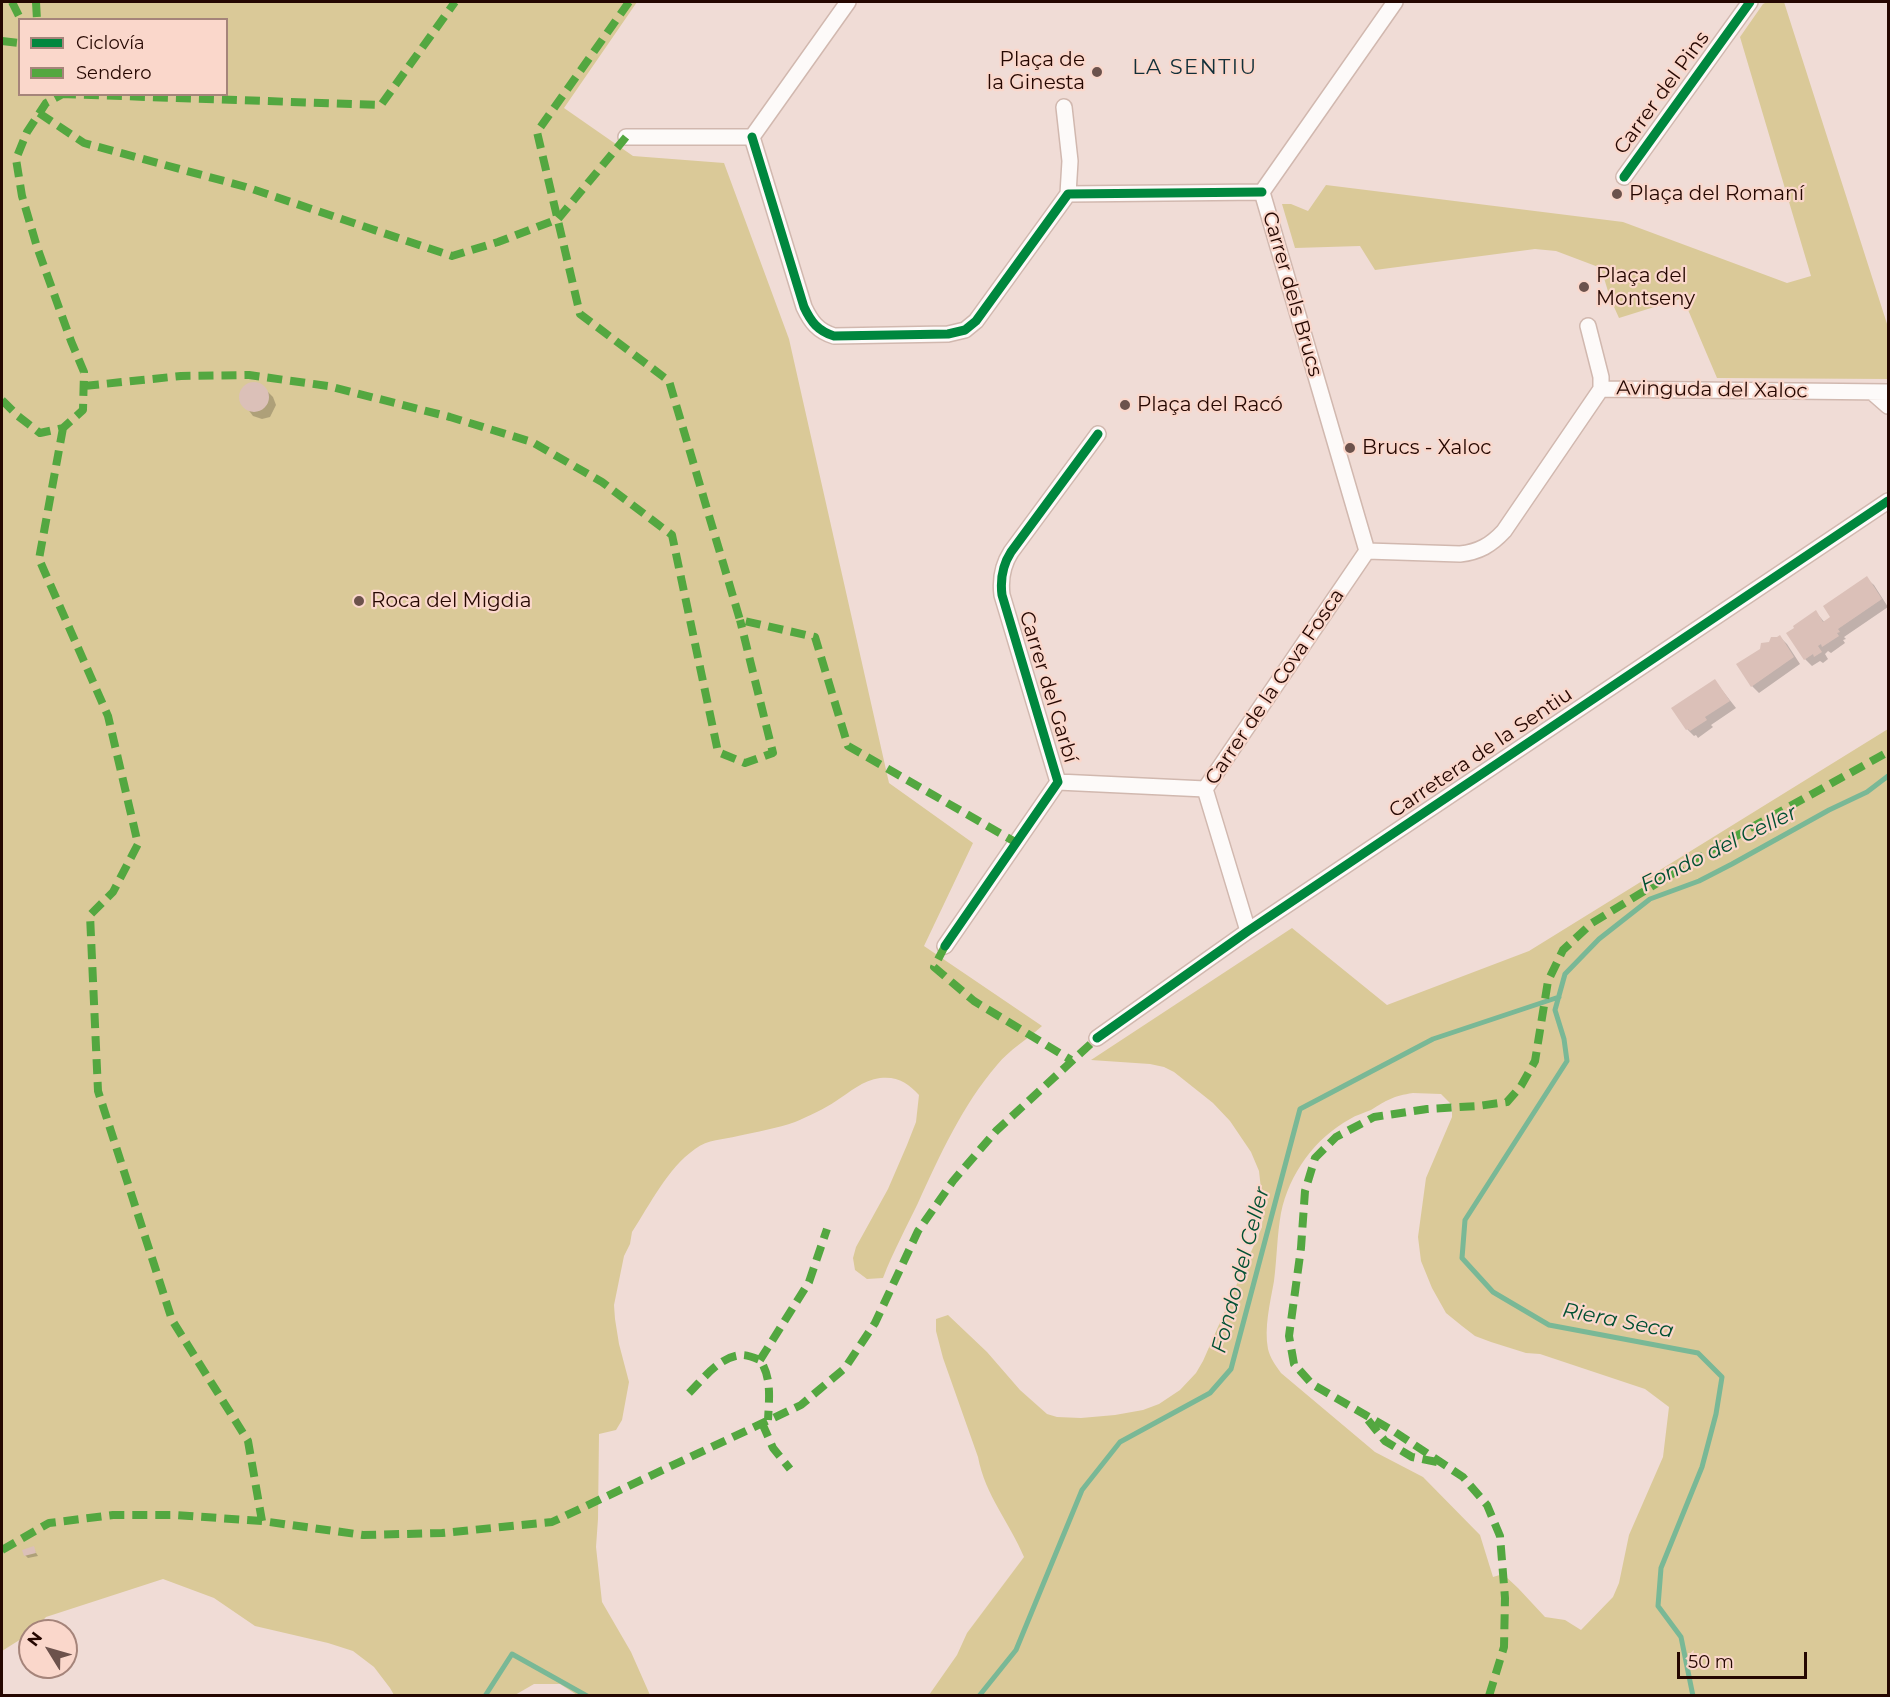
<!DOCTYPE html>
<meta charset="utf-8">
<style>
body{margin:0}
#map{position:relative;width:1890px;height:1697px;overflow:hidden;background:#f0dcd6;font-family:Montserrat,sans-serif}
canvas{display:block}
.frame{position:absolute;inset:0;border:3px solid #250701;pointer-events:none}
.legend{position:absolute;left:18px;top:18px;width:210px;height:78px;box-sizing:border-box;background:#fad7cb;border:2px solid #a5847a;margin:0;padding:8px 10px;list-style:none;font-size:18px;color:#250701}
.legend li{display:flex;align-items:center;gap:12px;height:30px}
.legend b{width:30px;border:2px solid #a5847a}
.north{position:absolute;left:18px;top:1619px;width:60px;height:60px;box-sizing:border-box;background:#fad7cb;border:2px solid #a5847a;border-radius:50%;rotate:307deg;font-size:16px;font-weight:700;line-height:24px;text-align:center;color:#250701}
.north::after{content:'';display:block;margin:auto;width:21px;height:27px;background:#6c524c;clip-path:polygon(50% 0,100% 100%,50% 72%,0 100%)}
.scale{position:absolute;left:1677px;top:1652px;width:130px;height:27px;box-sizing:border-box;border:3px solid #250701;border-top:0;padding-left:8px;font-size:18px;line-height:21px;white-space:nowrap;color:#250701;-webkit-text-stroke:4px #fad7cb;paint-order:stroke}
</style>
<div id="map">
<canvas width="1890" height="1697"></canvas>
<div class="frame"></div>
<ul class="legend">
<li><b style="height:8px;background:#00873e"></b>Ciclovía</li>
<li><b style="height:8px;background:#53a740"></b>Sendero</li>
</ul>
<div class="north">N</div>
<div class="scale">50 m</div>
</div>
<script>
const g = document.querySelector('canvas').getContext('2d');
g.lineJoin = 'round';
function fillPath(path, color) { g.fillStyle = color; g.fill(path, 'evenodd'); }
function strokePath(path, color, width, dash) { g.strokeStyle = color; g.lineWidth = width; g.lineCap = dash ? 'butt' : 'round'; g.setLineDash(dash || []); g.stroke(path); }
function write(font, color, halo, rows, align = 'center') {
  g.font = font + ' Montserrat,sans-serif'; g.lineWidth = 4.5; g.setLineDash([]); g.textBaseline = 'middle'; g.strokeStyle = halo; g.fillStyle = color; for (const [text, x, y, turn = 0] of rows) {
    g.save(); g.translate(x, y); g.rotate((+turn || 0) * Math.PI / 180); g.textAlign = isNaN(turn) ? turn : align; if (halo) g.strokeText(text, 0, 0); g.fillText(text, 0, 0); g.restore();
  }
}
fillPath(new Path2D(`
 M 2,2 L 637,2 L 564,108 L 633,156 L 724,163 L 789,339 L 889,783 L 973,843 L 924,946 L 1042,1026 C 1027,1040 1010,1049 997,1065 C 962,1106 940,1155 918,1203 C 906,1228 893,1252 883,1278 L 867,1279 L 855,1270 L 853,1258 L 856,1247 L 888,1189 L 907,1145 L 916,1122 L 919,1095 C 908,1083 898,1076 880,1078 C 863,1080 850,1092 836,1101 C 826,1108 807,1117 795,1122 C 778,1128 756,1132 738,1136 C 723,1140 708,1139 695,1149 C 667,1169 651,1203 632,1232 L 630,1244 L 624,1256 L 614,1305 L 615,1319 L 619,1344 L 629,1382 L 622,1420 L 616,1430 L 599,1434 L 598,1519 L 596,1547 L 602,1602 L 631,1652 L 650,1695 L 577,1695 L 560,1684 L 534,1684 L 515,1695 L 394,1695 L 390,1688 L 374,1667 L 353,1651 L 328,1643 L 255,1626 L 214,1598 L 163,1579 L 46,1617 L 33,1631 L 30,1631 L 29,1634 L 2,1651 ZM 20,20 L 226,20 L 226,94 L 20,94 Z
 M 1767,2 L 1784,2 L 1888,327 L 1888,379 L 1717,378 L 1683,298 L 1619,318 L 1610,298 L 1601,268 L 1556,251 L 1535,249 L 1375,270 L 1360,246 L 1295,248 L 1282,204 L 1291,204 L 1308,211 L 1326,185 L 1623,222 L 1787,283 L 1811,276 L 1740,37 L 1763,4 Z
 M 1888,729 L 1888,1695 L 929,1695 L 957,1655 L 967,1633 L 1024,1557 C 1010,1523 985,1495 978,1457 L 943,1358 L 936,1331 L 936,1319 L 948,1315 L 987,1352 L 1020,1390 L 1047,1414 L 1057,1417 L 1081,1418 L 1115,1415 L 1143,1410 L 1159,1404 L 1180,1390 L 1196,1373 L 1203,1361 L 1262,1227 L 1263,1207 L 1259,1171 L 1251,1152 L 1230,1121 L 1213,1103 L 1174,1072 L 1164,1067 L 1150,1064 L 1091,1060 L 1292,928 L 1387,1005 L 1529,951 ZM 1413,1093 L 1441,1094 L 1452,1105 L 1452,1117 L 1426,1178 L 1418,1237 L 1421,1261 L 1432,1288 L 1446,1313 L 1462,1326 L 1475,1336 L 1491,1342 L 1526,1353 L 1540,1354 L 1645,1389 L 1669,1407 L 1663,1457 L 1629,1535 L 1619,1583 L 1613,1597 L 1581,1630 L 1565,1620 L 1545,1617 L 1518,1588 L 1503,1574 L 1493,1577 L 1480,1535 L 1423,1477 L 1375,1452 L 1281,1373 C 1276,1366 1270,1358 1268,1349 C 1264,1328 1270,1303 1274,1281 C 1277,1258 1277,1235 1281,1213 C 1289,1174 1315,1138 1350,1119 C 1356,1115 1364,1113 1371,1110 C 1387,1100 1393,1096 1413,1093 Z`), '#dac998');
fillPath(new Path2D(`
 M 253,384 L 262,386 L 273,397 L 276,405 L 270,417 L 262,419 L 253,416 L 241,400 L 241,396 L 245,388 Z
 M 1866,578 L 1874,585 L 1888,607 L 1844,637 L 1846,639 L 1843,640 L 1845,643 L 1831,653 L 1828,651 L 1825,654 L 1828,659 L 1823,663 L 1820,661 L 1812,666 L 1805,659 L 1816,612 L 1825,623 L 1832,617 Z
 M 1780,637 L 1787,644 L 1800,664 L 1759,693 L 1752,686 L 1770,644 Z
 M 1715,681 L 1736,708 L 1711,725 L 1713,727 L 1698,738 L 1696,735 L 1694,736 L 1687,729 L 1673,709 Z
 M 33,1548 L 38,1556 L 28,1558 L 25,1555 Z`), '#0003');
strokePath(new Path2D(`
 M 485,1696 L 512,1654 L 587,1696
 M 979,1696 L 1016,1650 L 1082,1490 L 1120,1442 L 1210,1393 L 1231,1369 L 1300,1109 L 1433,1039 L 1559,997
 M 1693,1696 L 1681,1637 L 1658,1606 L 1661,1568 L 1702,1467 L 1716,1414 L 1722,1377 L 1698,1353 L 1549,1325 L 1493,1292 L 1462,1258 L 1465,1220 L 1567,1061 L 1564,1039 L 1555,1010 L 1565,974 L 1599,939 L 1650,899 L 1699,881 L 1732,864 L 1829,810 L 1867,792 L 1888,776`), '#79b896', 5);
fillPath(new Path2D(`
 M239 397a15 15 0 1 1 30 0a15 15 0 1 1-30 0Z
 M 1867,576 L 1882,599 L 1838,629 L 1840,632 L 1837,633 L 1839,636 L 1822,647 L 1821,644 L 1818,646 L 1822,652 L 1814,657 L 1813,654 L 1804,660 L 1786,633 L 1794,628 L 1793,626 L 1816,610 L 1823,622 L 1830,617 L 1823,606 Z
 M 1780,635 L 1794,657 L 1751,687 L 1736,664 L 1760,649 L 1761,643 L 1769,642 L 1771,637 L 1777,637 Z
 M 1715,679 L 1730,701 L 1705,717 L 1707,720 L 1690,731 L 1688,729 L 1686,730 L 1671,708 Z
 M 34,1546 L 36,1553 L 24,1556 L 22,1550 Z`), '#dbc0b8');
const street = new Path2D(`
 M 1064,107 L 1070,161 L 1068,194
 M 626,137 L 752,137
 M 752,137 L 804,307 C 811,322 818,331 834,336 L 948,334 L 965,330 L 976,321 L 1068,194 L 1262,192
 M 752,137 L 848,2
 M 1624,177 L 1750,2
 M 1588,326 L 1601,377 L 1601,389
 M 1872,392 L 1888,406
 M 1367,551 L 1262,192 L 1395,2
 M 1367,551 L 1460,554 C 1479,552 1491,545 1504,531 L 1601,389 L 1888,392
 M 1058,782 L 1205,789
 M 1248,931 L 1205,789 L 1367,551
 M 945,946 L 1058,782 L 1002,595 C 1000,579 1002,566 1011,552 L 1098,434
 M 1097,1038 L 1248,931 L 1888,501`);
strokePath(street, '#d1b8af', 18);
strokePath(street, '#fdfaf9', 15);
strokePath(new Path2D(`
 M 12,2 L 21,20
 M 36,2 L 37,20
 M 629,2 L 537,132 L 580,314 L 669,381 L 740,620 L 815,637 L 848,746 L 1017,843
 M 2,41 L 20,43
 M 61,94 L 381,105 L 455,2
 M 39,113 L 84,143 L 246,187 L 452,256 L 498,242 L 558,219 L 626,137
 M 84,386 L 181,376 L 249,375 L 328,386 L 450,417 L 532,442 L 602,482 L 672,535 L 718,752 L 745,763 L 773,753 L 740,620
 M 2,400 L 18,416 L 40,433 L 63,428 L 83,410 L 84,372 L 71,341 L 37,247 L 22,196 L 16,159 L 27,132 L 46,103 L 61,95
 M 63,428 L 39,559 L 108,716 L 138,844 L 113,892 L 90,915 L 98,1091 L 172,1320 L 248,1441 L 262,1521
 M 945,946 L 934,967 L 974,1001 L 1071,1060
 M 760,1360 L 809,1282 L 827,1229
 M 689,1393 C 704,1378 720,1356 742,1355 C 748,1355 755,1358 760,1360 C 772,1378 769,1399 768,1420
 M 1368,1420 L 1385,1441 L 1412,1457 L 1437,1462
 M 762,1423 L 773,1448 L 790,1469
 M 2,1550 L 49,1523 L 113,1515 L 175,1515 L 262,1521 L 363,1535 L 442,1533 L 552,1522 L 801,1405 L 845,1368 L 875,1323 L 918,1231 L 953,1181 L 996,1131 L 1097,1038
 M 1489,1696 L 1504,1647 L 1505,1598 L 1500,1536 L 1487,1505 L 1463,1477 L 1395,1432 L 1312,1384 L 1294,1364 L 1289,1336 L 1301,1248 L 1305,1191 L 1315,1158 L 1336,1137 L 1374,1117 L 1427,1109 L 1478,1106 L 1507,1102 L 1521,1086 L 1535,1061 L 1548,981 L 1563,950 L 1592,923 L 1718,846 L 1888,752`), '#53a740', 8, [15, 8]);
strokePath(new Path2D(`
 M 752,137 L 804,307 C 811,322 818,331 834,336 L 948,334 L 965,330 L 976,321 L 1068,194 L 1262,192
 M 1624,177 L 1750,2
 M 945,946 L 1058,782 L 1002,595 C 1000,579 1002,566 1011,552 L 1098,434
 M 1097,1038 L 1248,931 L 1888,501`), '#00873e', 9);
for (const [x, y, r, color] of [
 [1097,72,6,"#6c524c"],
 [1617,194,6,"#6c524c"],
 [1584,287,6,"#6c524c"],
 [1125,405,6,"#6c524c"],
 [1350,448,6,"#6c524c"],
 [359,601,6,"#6c524c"]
]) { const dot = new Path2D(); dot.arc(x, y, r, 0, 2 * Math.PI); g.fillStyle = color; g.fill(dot); strokePath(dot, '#fad7cb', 2); }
write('20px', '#250701', '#fad7cb', [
 ["Plaça de",1085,60,"right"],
 ["la Ginesta",1085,83,"right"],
 ["Plaça del Romaní",1629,194],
 ["Plaça del",1596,276],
 ["Montseny",1596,299],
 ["Plaça del Racó",1137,405],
 ["Brucs - Xaloc",1362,448],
 ["Roca del Migdia",371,601]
], 'left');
write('20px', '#250701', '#fad7cb', [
 ["Carrer del Pins",1662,93,-54],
 ["Carrer dels Brucs",1292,294,74],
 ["Avinguda del Xaloc",1712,390,1],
 ["Carrer del Garbí",1048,687,73],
 ["Carrer de la Cova Fosca",1275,687,-56],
 ["Carretera de la Sentiu",1481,753,-34]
]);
g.letterSpacing = '1.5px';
write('21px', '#102f39', '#fad7cb', [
 ["LA SENTIU",1195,68]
]);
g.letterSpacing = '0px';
write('italic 21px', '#005032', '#fad7cb', [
 ["Fondo del Celler",1719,849,-26],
 ["Fondo del Celler",1241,1270,-75],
 ["Riera Seca",1618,1321,11]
]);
</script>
